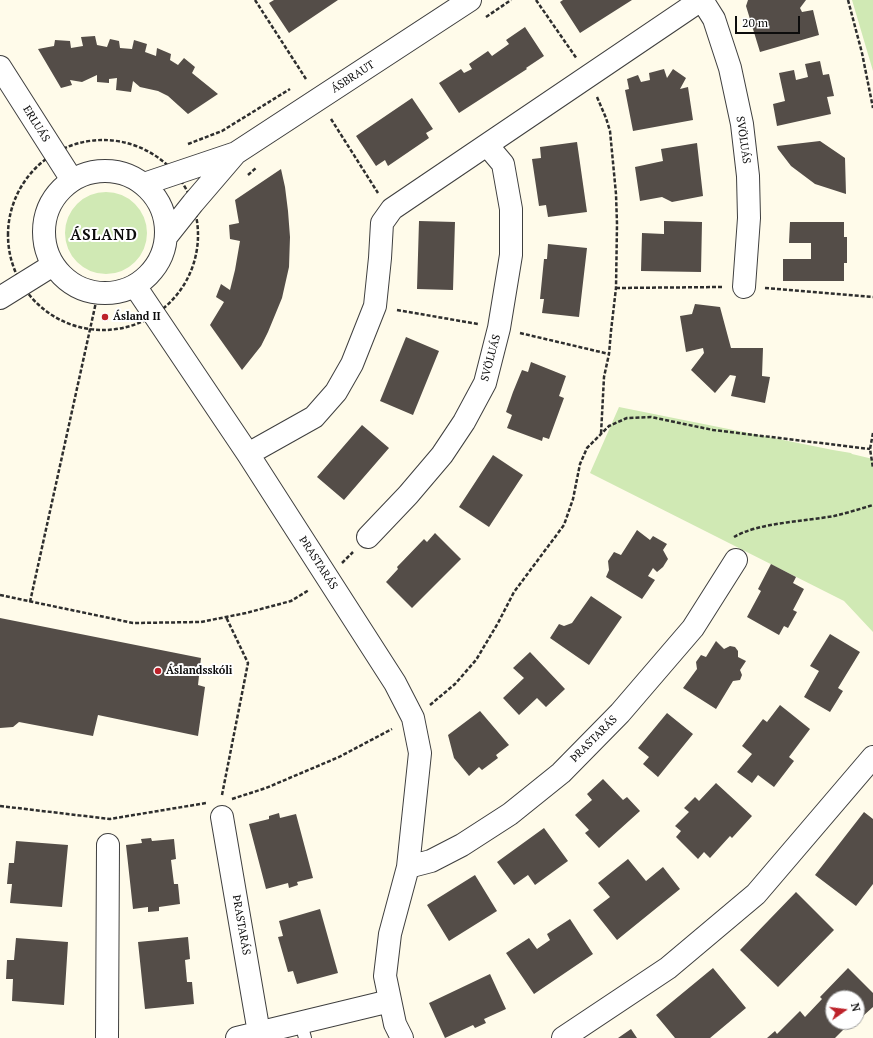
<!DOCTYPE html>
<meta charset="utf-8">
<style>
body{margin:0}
#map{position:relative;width:873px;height:1038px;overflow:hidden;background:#fffbea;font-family:"PT Serif",serif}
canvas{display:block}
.north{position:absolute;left:825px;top:990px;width:40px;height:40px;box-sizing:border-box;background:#fff;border:1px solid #9e9e9e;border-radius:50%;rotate:76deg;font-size:11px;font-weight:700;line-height:16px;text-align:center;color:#0c0c0c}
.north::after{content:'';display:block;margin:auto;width:14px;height:18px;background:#bd222a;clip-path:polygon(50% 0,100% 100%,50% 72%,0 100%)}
.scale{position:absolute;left:735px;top:16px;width:65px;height:18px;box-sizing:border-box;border:2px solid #0c0c0c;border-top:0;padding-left:5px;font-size:12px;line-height:14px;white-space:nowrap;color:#0c0c0c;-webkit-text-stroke:3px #fff;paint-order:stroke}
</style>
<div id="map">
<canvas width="873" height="1038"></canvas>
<div class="north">N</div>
<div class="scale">20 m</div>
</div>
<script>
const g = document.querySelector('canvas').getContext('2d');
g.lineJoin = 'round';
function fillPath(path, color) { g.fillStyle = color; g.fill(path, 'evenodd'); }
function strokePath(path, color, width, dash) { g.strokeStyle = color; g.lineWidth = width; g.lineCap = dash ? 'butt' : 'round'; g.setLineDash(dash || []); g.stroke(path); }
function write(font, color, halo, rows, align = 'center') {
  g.font = font + ' "PT Serif",serif'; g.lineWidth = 4; g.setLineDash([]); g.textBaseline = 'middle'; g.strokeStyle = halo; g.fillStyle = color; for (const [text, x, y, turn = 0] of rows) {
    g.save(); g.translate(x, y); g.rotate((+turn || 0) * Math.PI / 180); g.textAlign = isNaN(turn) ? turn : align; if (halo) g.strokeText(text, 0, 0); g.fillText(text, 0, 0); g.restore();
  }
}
fillPath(new Path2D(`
 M 852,0 L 873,0 L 873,71 Z
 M65 233a41 41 0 1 1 82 0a41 41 0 1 1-82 0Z
 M 619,407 L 833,450 L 851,453 L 852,454 L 873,459 L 873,632 L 844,601 L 590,473 Z`), '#d0e9b4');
fillPath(new Path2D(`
 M 274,0 L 338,0 L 289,33 L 269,3 Z
 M 563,0 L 632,0 L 580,33 L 560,2 Z
 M 748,0 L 806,0 L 800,8 L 802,12 L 813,10 L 819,35 L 760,52 L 746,6 Z
 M 525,27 L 544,56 L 526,68 L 527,69 L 459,113 L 439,83 L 461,69 L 464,73 L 472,69 L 469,64 L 488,51 L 492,56 L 509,44 L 506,40 Z
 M 95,36 L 97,45 L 107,47 L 110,39 L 119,41 L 120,48 L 132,49 L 134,40 L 147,44 L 145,52 L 156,56 L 157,48 L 171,54 L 170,60 L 178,65 L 184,58 L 195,67 L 192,73 L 218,94 L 188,114 L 168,96 L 158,91 L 140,87 L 133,81 L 131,92 L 116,90 L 117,78 L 109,79 L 109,83 L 97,82 L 97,75 L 82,82 L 70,80 L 72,85 L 61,88 L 38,49 L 54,46 L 55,40 L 70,41 L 71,48 L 83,46 L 81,37 Z
 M 820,61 L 823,75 L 829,74 L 834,96 L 827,97 L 831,114 L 777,126 L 773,104 L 785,101 L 779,73 L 794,70 L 796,80 L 808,77 L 805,64 Z
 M 664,69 L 667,78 L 673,69 L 686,78 L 680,89 L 688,87 L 693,120 L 633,131 L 625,90 L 629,89 L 627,79 L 638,75 L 641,82 L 650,80 L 649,73 Z
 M 412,98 L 433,129 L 426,133 L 429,138 L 388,166 L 385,160 L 376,166 L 356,136 Z
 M 820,141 L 845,158 L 846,194 L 815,184 L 791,166 L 778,149 L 777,146 Z
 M 577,142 L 587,212 L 548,217 L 546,205 L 539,206 L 532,159 L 541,158 L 540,147 Z
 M 697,143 L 703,196 L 672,202 L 662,197 L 640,201 L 635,167 L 663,161 L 661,149 Z
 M 281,169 L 285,187 L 288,211 L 290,237 L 289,267 L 282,298 L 268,332 L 261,346 L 242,370 L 210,325 L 224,302 L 216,297 L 221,284 L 230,290 L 235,270 L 240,241 L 230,239 L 229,225 L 239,223 L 235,200 Z
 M 419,221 L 455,222 L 453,290 L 417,289 Z
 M 664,221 L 702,222 L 701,272 L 641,271 L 642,233 L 664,234 Z
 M 790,222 L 844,222 L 844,237 L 847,237 L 847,263 L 844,263 L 844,281 L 783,281 L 783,259 L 811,259 L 811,243 L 789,243 Z
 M 548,244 L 587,248 L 579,317 L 542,313 L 544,299 L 540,299 L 544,259 L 547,259 Z
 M 695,304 L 720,307 L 731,348 L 763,348 L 762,376 L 770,377 L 765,403 L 731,396 L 736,376 L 730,375 L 715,393 L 691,370 L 704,353 L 703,348 L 686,352 L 680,316 L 692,314 Z
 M 406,337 L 439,351 L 413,415 L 380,401 Z
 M 531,362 L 566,376 L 559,396 L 564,398 L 549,439 L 543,437 L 542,441 L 507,428 L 512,415 L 506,412 L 513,392 L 522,370 L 528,372 Z
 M 362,425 L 389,448 L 344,500 L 317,477 Z
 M 493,455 L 523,475 L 489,527 L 459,507 Z
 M 637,530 L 650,540 L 653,536 L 667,544 L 663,550 L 668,559 L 663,567 L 657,572 L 653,568 L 648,576 L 655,580 L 642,599 L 606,577 L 609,570 L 608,561 L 614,552 L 621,555 Z
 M 435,533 L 461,559 L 412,608 L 386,582 L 398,569 L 397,567 L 424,539 L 427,542 Z
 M 771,564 L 796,577 L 793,583 L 804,589 L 793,610 L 797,612 L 788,628 L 784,626 L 779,635 L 747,617 L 761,591 L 758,589 Z
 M 591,596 L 622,617 L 589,665 L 550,638 L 559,624 L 564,626 L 572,623 Z
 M 0,618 L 201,658 L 198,685 L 205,687 L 198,736 L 98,715 L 93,736 L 19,722 L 13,727 L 0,728 Z
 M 830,634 L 860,652 L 838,688 L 843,691 L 830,712 L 804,697 L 819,671 L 810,666 Z
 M 716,641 L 724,649 L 730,646 L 735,647 L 738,651 L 738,657 L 746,661 L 740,670 L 742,675 L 740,680 L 733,681 L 716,709 L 683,688 L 697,669 L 696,662 L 701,655 L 706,657 Z
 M 530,652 L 565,689 L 546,707 L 537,698 L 519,715 L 503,698 L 524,678 L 513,668 Z
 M 780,705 L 810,729 L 789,757 L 794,761 L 774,787 L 758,775 L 752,783 L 737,772 L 752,754 L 742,746 L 763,719 L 767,722 Z
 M 480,711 L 509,745 L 496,755 L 498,758 L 482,770 L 479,767 L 469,776 L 454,758 L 448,735 Z
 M 667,713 L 693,734 L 658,777 L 643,764 L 649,757 L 638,748 Z
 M 603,779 L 623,800 L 627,797 L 640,811 L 599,848 L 585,833 L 589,830 L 575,815 L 592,800 L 587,794 Z
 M 716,783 L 752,816 L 732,838 L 730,836 L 710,858 L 704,852 L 698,859 L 676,837 L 681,831 L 675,826 L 689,812 L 684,808 L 695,797 L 699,801 Z
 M 864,812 L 873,819 L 873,884 L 856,906 L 815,875 Z
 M 279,813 L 280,818 L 296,814 L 313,878 L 297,882 L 298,885 L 289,888 L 288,883 L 266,889 L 249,824 L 269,819 L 269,816 Z
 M 544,828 L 568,861 L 535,885 L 528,875 L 514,885 L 497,862 Z
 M 151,838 L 152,841 L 174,839 L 176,859 L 171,860 L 174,884 L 178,884 L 180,904 L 159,907 L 159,911 L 148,912 L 148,907 L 133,909 L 126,845 L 142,843 L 141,839 Z
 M 16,841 L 68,845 L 62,907 L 10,903 L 12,884 L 7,884 L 9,863 L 14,863 Z
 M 628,859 L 646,881 L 663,867 L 680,889 L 617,940 L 593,910 L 610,897 L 598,883 Z
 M 475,875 L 497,911 L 449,941 L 427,905 Z
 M 796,892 L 834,930 L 778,987 L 740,950 Z
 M 320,909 L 338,973 L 297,984 L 293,971 L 288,972 L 278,937 L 283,936 L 279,921 Z
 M 570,919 L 593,954 L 534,994 L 506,953 L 529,938 L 537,949 L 550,940 L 547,934 Z
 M 188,937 L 190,959 L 185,960 L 187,982 L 192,982 L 194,1004 L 145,1009 L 138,942 Z
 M 16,938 L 68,942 L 64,1005 L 12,1001 L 13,979 L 6,979 L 7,960 L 14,960 Z
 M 713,968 L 746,1008 L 710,1038 L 675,1038 L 656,1015 Z
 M 848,968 L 873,993 L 873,1007 L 863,1016 L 860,1013 L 857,1016 L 857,998 L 833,998 L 833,1022 L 851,1022 L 835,1038 L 767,1038 L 775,1031 L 777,1034 L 800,1011 L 805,1017 L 822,999 L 820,997 Z
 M 490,974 L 506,1009 L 484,1019 L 486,1023 L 475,1028 L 473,1025 L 445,1038 L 429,1003 Z
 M 631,1029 L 637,1038 L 618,1038 Z`), '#544d48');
const service = new Path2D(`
 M 301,1023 L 305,1038`);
const minor = new Path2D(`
 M 702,0 L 714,19 L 730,68 L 742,124 L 748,176 L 749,218 L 744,287
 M 0,67 L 72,180
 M 135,286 L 248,454 L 395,683 L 413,718 L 420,753 L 408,867 L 390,934 L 385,976 L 395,1024 L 402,1038
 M 0,298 L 53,265
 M 248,454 L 314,417 L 336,392 L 352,364 L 375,306 L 380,258 L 382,223 L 392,209 L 701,0
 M 368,537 L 408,495 L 442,455 L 464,422 L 485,383 L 499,328 L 511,255 L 511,209 L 503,164 L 487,145
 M 222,817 L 259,1033
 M 408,867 L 431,861 L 462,845 L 510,814 L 561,773 L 620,713 L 693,628 L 736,560
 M 107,1038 L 108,845
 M 237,1038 L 390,1001
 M 563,1038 L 668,968 L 756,894 L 873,757`);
const tertiary = new Path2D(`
 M44 232a61 61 0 1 1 122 0a61 61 0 1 1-122 0Z
 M 144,184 L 236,153 L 470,0
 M 166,237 L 193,203 L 235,154`);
strokePath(service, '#3f3f3f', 14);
strokePath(minor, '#3f3f3f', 24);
strokePath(tertiary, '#3f3f3f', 24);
strokePath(new Path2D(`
 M 255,0 L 306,79
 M 536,0 L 577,59
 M 848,0 L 862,53 L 873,108
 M 486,17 L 511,0
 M 597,97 L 606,118 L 610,131 L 616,194 L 617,224 L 616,288 L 611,331 L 609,354 L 604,377 L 601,434
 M 331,119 L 378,193
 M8 235a95 95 0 1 1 190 0a95 95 0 1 1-190 0Z
 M 188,144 L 222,131 L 290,89
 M 248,175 L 256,168
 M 616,288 L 722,287
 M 765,288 L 873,297
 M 397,310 L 478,324
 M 520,333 L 609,354
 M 873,433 L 870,449 L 873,468
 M 734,537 C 757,523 806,521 834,516 C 847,513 860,509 873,505
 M 342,563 L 353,552
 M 0,595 L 133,623 L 201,622 L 246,613 L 291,601 L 309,590
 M 30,602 L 98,293
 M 430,705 L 455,684 L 476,660 L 498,623 L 514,592 L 564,525 L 573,499 L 580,464 L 587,448 L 609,426 L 627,418 L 651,417 L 713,430 L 870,449
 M 222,795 L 248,663 L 226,617
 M 232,799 L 266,788 L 339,757 L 392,729
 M 0,806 L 110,819 L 206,803`), '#2e2e2e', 2.5, [4, 2]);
strokePath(service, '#fff', 12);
strokePath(minor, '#fff', 22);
strokePath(tertiary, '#fff', 22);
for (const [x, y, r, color] of [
 [105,317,4,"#bd222a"],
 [158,671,4,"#bd222a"]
]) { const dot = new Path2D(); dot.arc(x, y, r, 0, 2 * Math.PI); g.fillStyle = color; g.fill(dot); strokePath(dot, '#fff', 1.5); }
write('11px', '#0c0c0c', '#fff', [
 ["ÁSBRAUT",353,77,-33],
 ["ERLUÁS",36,124,58],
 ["SVÖLUÁS",743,140,82],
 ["SVÖLUÁS",491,358,-75],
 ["ÞRASTARÁS",318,563,57],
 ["ÞRASTARÁS",594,739,-45],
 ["ÞRASTARÁS",241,925,80]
]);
write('bold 11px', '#0c0c0c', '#fff', [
 ["Ásland II",113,317],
 ["Áslandsskóli",166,671]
], 'left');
g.letterSpacing = '1px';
write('bold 15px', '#0c0c0c', '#fff', [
 ["ÁSLAND",104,236]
]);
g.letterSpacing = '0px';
</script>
